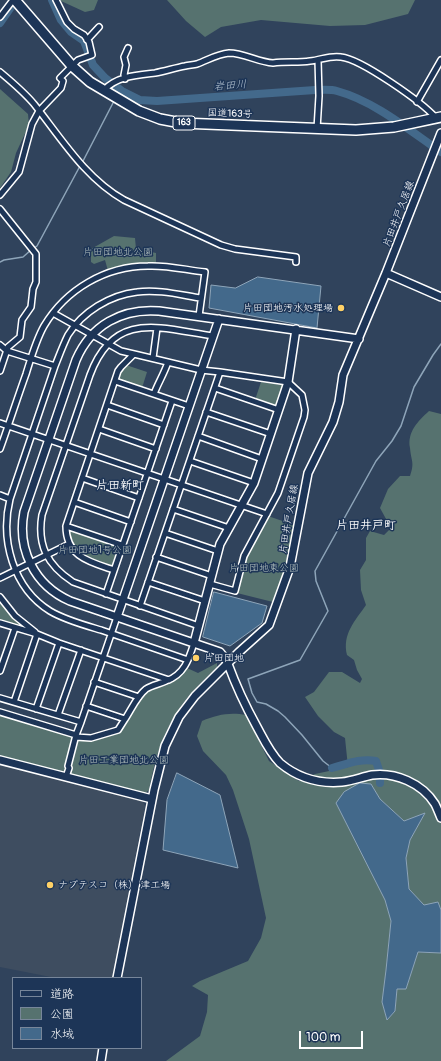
<!DOCTYPE html>
<meta charset="utf-8">
<style>
body{margin:0}
#map{position:relative;width:441px;height:1061px;overflow:hidden;background:#30435c;font-family:Pangolin,"Klee One",sans-serif}
canvas{display:block}
.legend{position:absolute;left:12px;top:977px;width:130px;height:72px;box-sizing:border-box;background:#1d3557;border:1px solid #77869a;margin:0;padding:5px 7px;list-style:none;font-size:12px;color:#fff}
.legend li{display:flex;align-items:center;gap:8px;height:20px}
.legend b{width:20px;border:1px solid #77869a}
.scale{position:absolute;left:299px;top:1031px;width:64px;height:18px;box-sizing:border-box;border:2px solid #fff;border-top:0;padding-left:5px;font-size:12px;line-height:14px;white-space:nowrap;color:#fff;-webkit-text-stroke:3px #1d3557;paint-order:stroke}
</style>
<div id="map">
<canvas width="441" height="1061"></canvas>
<ul class="legend">
<li><b style="height:5px;background:#1d3557"></b>道路</li>
<li><b style="height:11px;background:#56726f"></b>公園</li>
<li><b style="height:11px;background:#43698b"></b>水域</li>
</ul>
<div class="scale">100 m</div>
</div>
<script>
const g = document.querySelector('canvas').getContext('2d');
g.lineJoin = 'round';
function fillPath(path, color) { g.fillStyle = color; g.fill(path, 'evenodd'); }
function strokePath(path, color, width, dash) { g.strokeStyle = color; g.lineWidth = width; g.lineCap = dash ? 'butt' : 'round'; g.setLineDash(dash || []); g.stroke(path); }
function write(font, color, halo, rows, align = 'center') {
  g.font = font + ' Pangolin,"Klee One",sans-serif'; g.lineWidth = 3; g.setLineDash([]); g.textBaseline = 'middle'; g.strokeStyle = halo; g.fillStyle = color; for (const [text, x, y, turn = 0] of rows) {
    g.save(); g.translate(x, y); g.rotate((+turn || 0) * Math.PI / 180); g.textAlign = isNaN(turn) ? turn : align; if (halo) g.strokeText(text, 0, 0); g.fillText(text, 0, 0); g.restore();
  }
}
fillPath(new Path2D(`
 M 0,762 L 142,799 L 145,806 L 112,978 L 56,978 L 0,967 Z`), '#3e4d60');
fillPath(new Path2D(`
 M 61,0 L 98,0 L 94,10 L 85,12 L 61,1 Z
 M 167,0 L 415,0 L 408,14 L 365,25 L 330,26 L 261,20 L 221,27 L 205,37 L 186,21 Z
 M 0,89 L 28,114 L 29,125 L 16,153 L 11,172 L 0,188 Z
 M 114,236 L 135,238 L 136,249 L 156,253 L 156,264 L 134,265 L 108,271 L 105,260 L 94,264 L 91,262 L 91,249 Z
 M 126,365 L 147,372 L 142,388 L 119,380 L 118,378 L 123,368 Z
 M 261,382 L 282,385 L 284,387 L 278,406 L 275,407 L 255,400 Z
 M 429,411 L 441,414 L 441,910 L 438,902 L 424,906 L 409,889 L 406,858 L 410,840 L 424,814 L 404,821 L 380,799 L 370,784 L 360,783 L 385,900 L 391,921 L 386,970 L 382,1002 L 387,1020 L 395,1011 L 397,989 L 406,989 L 418,952 L 441,953 L 441,1061 L 166,1061 L 200,1036 L 207,1012 L 208,995 L 192,986 L 200,981 L 248,961 L 261,938 L 266,918 L 249,839 L 233,790 L 226,775 L 203,751 L 197,736 L 202,721 C 217,715 229,712 246,715 L 269,761 L 299,781 L 315,774 L 348,767 L 345,738 L 334,732 L 318,716 L 305,697 L 314,692 L 329,672 L 342,672 L 360,683 L 362,679 L 357,670 L 354,660 L 347,655 C 342,634 355,621 366,605 L 361,590 L 360,570 L 366,560 L 366,538 L 370,531 L 384,535 L 391,528 L 380,508 L 388,489 L 400,476 L 410,476 C 415,462 411,461 410,448 C 407,432 418,421 429,411 Z
 M 268,516 L 294,525 L 286,567 L 273,602 L 237,593 L 246,556 Z
 M 70,530 L 118,546 L 119,549 L 114,565 L 111,567 C 89,559 75,557 68,532 Z
 M 0,601 L 14,617 L 22,624 L 21,627 L 0,620 Z
 M 217,663 L 217,667 C 207,677 196,687 187,698 C 164,728 156,754 149,790 L 143,795 L 0,757 L 0,713 L 80,739 L 119,731 L 143,695 C 156,683 176,684 187,668 L 198,673 Z`), '#56726f');
const water = new Path2D(`
 M 258,277 L 321,286 L 317,328 L 209,308 L 211,285 L 235,288 Z
 M 214,592 L 267,606 L 262,623 L 230,646 L 203,637 Z
 M 177,773 L 220,795 L 238,868 L 163,850 L 167,800 Z
 M 360,783 L 371,784 L 380,799 L 404,821 L 425,813 L 410,840 L 406,858 L 409,889 L 424,905 L 438,902 L 441,910 L 441,953 L 418,952 L 406,989 L 397,989 L 395,1011 L 387,1020 L 382,1002 L 386,970 L 391,921 L 385,900 L 336,803 L 344,792 Z`);
fillPath(water, '#43698b');
strokePath(water, '#8ea5b9', 1);
strokePath(new Path2D(`
 M 119,94 L 122,91
 M 82,163 L 114,101
 M 34,248 L 37,246 L 80,166
 M 0,262 L 4,260 L 23,257 L 31,250
 M 332,768 L 323,761 L 302,735 L 285,717 L 278,711 L 266,704 L 257,702 L 252,693 L 248,679 L 300,660 L 328,611 L 316,581 L 315,571 L 376,461 L 392,441 L 401,426 L 414,387 L 433,355 L 441,344`), '#8ea5b9', 1.5);
strokePath(new Path2D(`
 M 52,0 L 61,20 L 71,32 L 84,41 L 93,65 L 105,78 L 122,91 L 140,100 L 157,101 L 315,90 C 322,90 330,89 337,91 C 374,101 409,130 441,152
 M 0,23 L 16,0
 M 332,768 C 347,764 360,758 376,761 L 379,770
 M 380,778 L 380,783`), '#43698b', 8);
const street = new Path2D(`
 M 0,17 L 13,0
 M 87,40 L 99,27
 M 0,72 C 12,82 24,92 34,104 C 61,138 85,178 124,200 L 221,245 L 235,249 L 296,257 L 296,262
 M 125,79 L 124,75 L 126,65 L 124,57 L 128,48
 M 104,90 C 117,76 137,75 155,73 C 165,71 175,68 185,66 C 189,65 193,65 197,64 C 208,60 217,54 229,53 C 244,53 258,62 273,63 C 286,61 298,63 310,61 C 321,60 330,55 341,57 C 361,59 422,102 436,118
 M 417,102 L 441,60
 M 317,129 L 319,96 L 318,60
 M 0,195 L 19,172 L 32,124 L 39,111 L 61,88 L 63,81 L 60,78 L 78,60 L 92,55 L 89,42 L 84,35 L 74,29 L 67,22 L 56,0
 M 0,209 L 36,254 L 36,282 L 33,289 L 31,307 L 22,320 L 20,337 L 8,347 L 0,371
 M 53,313 L 121,351 L 134,354
 M 0,345 L 7,351 L 55,366 L 10,499
 M 153,358 L 157,328
 M 55,366 C 59,356 63,345 68,335 C 82,312 110,295 137,292 C 158,289 181,295 201,298
 M 115,381 L 189,406
 M 215,388 L 279,410
 M 154,394 C 158,383 164,374 168,362
 M 107,405 L 164,425
 M 206,412 L 271,434
 M 0,423 L 267,514
 M 99,429 L 156,449
 M 198,436 L 262,459
 M 0,449 C 9,424 17,399 26,374 C 31,358 36,340 44,326 C 66,289 106,266 148,266 C 167,265 186,270 205,272 L 199,316
 M 190,461 L 254,483
 M 82,478 L 139,498
 M 0,495 L 10,499 C 0,540 13,588 50,611 C 65,620 84,625 101,630 C 130,640 159,650 188,660
 M 74,502 L 131,522
 M 173,509 L 229,528
 M 66,526 L 122,545
 M 165,533 L 218,551
 M 156,557 L 212,576
 M 114,570 C 90,562 66,557 66,526 L 118,371 L 121,367 L 134,354 L 201,370 L 220,372
 M 0,578 L 69,544
 M 148,582 L 205,601
 M 106,594 L 172,401
 M 0,597 L 15,616 L 35,632
 M 140,606 L 220,372 L 288,382 L 302,395 L 305,410 L 304,417 L 278,493 L 244,556 L 235,591 L 210,584
 M 0,623 L 37,634 L 59,643 L 169,680
 M 199,626 L 73,582 C 47,565 37,545 42,515 L 90,375 C 114,310 159,328 213,336
 M 0,671 L 15,628
 M 94,682 L 139,697
 M 0,698 L 81,722 L 117,617
 M 14,702 L 37,634
 M 86,706 L 125,719 C 131,710 137,696 146,689 C 152,685 160,684 166,681 C 184,675 189,659 194,643
 M 36,709 L 59,643
 M 0,712 L 76,735 L 81,722
 M 58,715 L 81,650
 M 76,737 L 91,738 L 118,730 L 125,719
 M 66,777 L 69,768 L 68,766 L 76,735`);
const secondary = new Path2D(`
 M 386,273 L 441,297
 M 359,339 L 159,311 C 122,308 91,325 76,360 L 24,512 C 17,549 34,585 70,601 L 220,652 L 224,657 L 228,664 C 236,686 246,707 257,727 C 264,740 270,753 280,763 C 298,778 319,784 342,782 C 352,781 362,777 372,775 C 395,772 422,783 435,804 C 437,808 439,813 441,818
 M 117,617 L 219,319
 M 194,643 L 220,544 L 254,483 L 288,382 L 296,329
 M 0,760 L 152,799
 M 117,978 L 154,790 L 165,746 L 179,717 L 195,696 L 239,652 L 269,625 L 290,567 L 308,473 L 333,422 L 339,402 L 343,375 L 386,273 L 441,133
 M 101,1061 L 103,1048`);
const highway = new Path2D(`
 M 15,0 L 72,66 L 90,82 L 139,111 L 160,119 L 181,123 L 356,130 L 394,127 L 441,117`);
strokePath(street, '#fff', 8);
strokePath(secondary, '#fff', 10);
strokePath(highway, '#fff', 12);
strokePath(street, '#1d3557', 5);
strokePath(secondary, '#1d3557', 7);
strokePath(highway, '#1d3557', 9);
for (const [x, y, r, color] of [
 [341,308,4,"#ffd166"],
 [196,658,4,"#ffd166"],
 [50,885,4,"#ffd166"]
]) { const dot = new Path2D(); dot.arc(x, y, r, 0, 2 * Math.PI); g.fillStyle = color; g.fill(dot); strokePath(dot, '#1d3557', 1.5); }
for (const [x, y, w] of [
 [184,123,22]
]) { const box = new Path2D(); box.roundRect(x - w / 2, y - 7, w, 14, 3); g.fillStyle = '#1d3557'; g.fill(box); strokePath(box, '#fff', 1); }
write('bold 9px', '#fff', null, [
 ["163",184,123]
]);
write('10px', '#fff', '#1d3557', [
 ["国道163号",230,114,2],
 ["片田井戸久居線",399,214,-69],
 ["片田井戸久居線",289,519,-80]
]);
write('10px', '#b3c0be', '#1d3557', [
 ["片田団地北公園",118,252],
 ["片田団地1号公園",95,550],
 ["片田団地東公園",264,568],
 ["片田工業団地北公園",124,760]
]);
write('10px', '#fff', '#1d3557', [
 ["片田団地汚水処理場",333,308,"right"],
 ["片田団地",204,658],
 ["ナブテスコ（株） 津工場",58,885]
], 'left');
write('italic 11px', '#b4c3d1', '#1d3557', [
 ["岩田川",230,86,-4]
]);
write('bold 12px', '#fff', '#1d3557', [
 ["片田新町",120,486],
 ["片田井戸町",366,526]
]);
</script>
